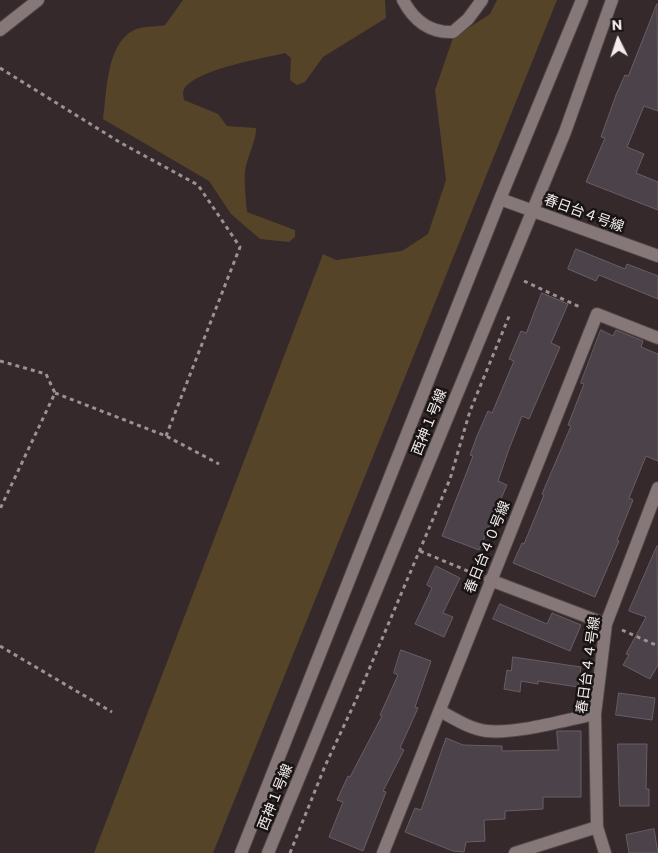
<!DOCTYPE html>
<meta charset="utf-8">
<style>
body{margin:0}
#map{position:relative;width:658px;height:853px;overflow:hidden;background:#35292b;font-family:Commissioner,sans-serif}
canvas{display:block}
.north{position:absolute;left:593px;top:15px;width:50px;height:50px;-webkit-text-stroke:4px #191414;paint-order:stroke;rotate:356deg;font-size:14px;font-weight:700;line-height:20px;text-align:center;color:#f4ecec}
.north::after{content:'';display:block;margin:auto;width:18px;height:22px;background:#f4ecec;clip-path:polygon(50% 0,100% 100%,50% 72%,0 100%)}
</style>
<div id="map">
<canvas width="658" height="853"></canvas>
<div class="north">N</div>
</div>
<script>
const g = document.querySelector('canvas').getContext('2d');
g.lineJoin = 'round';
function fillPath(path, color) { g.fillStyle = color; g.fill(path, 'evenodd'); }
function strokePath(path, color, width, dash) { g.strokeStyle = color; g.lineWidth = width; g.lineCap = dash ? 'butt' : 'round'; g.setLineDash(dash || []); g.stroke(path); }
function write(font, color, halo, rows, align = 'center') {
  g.font = font + ' Commissioner,"Noto Sans JP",sans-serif'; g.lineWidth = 5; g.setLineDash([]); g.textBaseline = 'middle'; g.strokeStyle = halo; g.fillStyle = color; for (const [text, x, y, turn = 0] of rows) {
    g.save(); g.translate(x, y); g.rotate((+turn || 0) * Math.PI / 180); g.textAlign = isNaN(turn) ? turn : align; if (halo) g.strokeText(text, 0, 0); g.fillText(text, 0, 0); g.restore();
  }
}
fillPath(new Path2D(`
 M 183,0 L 385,0 L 386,18 L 323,57 L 305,82 L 297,85 L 290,80 L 291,58 L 285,53 C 259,59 206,68 187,85 C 182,90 183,94 184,100 L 218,114 L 227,126 L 256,128 C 257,139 247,157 245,171 C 244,184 246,199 247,212 L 295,230 L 295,237 L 289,242 L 260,239 L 231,214 L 209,181 L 103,119 C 107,92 106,44 134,30 C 142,26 156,27 165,25 Z
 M 497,0 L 557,0 L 213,853 L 94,853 L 323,254 L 336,260 L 402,251 L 428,234 L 446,180 L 435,90 L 453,38 L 490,14 Z`), '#554427');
const building = new Path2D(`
 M 657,4 L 658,111 L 644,106 L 627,147 L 644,154 L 636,173 L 658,182 L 658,210 L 586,182 L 605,138 L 601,137 L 616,95 L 625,75 L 628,76 Z
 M 576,249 L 625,269 L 627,264 L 658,276 L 658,299 L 599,275 L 596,281 L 568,269 Z
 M 542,293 L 568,304 L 551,343 L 560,347 L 529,419 L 522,416 L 509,449 L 498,481 L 507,485 L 479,550 L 442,536 L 473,456 L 470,455 L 477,436 L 488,411 L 492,413 L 514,361 L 509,359 L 521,331 L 526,333 Z
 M 601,330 L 613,336 L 616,330 L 643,341 L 641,347 L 658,354 L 658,461 L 646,456 L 629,498 L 633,500 L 617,540 L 619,541 L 595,597 L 513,563 L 522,543 L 524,544 L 544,495 L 542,494 L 571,426 L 568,425 L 584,384 L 581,383 Z
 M 657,546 L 658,665 L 650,679 L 623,665 L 629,655 L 626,654 L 646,617 L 629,611 Z
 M 436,566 L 460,578 L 443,613 L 453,617 L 444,637 L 415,624 L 432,588 L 427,585 Z
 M 500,604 L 547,624 L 552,613 L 581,625 L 570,651 L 493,619 Z
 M 401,650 L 431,661 L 415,707 L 418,708 L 400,748 L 404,750 L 383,791 L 386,792 L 363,851 L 329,837 L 343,802 L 337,800 L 348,776 L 350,777 L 382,716 L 380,715 L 398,675 L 394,673 Z
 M 513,657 L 581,667 L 578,687 L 538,681 L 538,684 L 521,681 L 520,692 L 504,689 L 507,670 L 511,671 Z
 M 619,693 L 655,698 L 652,720 L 616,715 Z
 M 557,731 L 581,731 L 581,797 L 543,797 L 543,809 L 505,811 L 505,819 L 484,820 L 485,841 L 466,842 L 464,852 L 453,851 L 405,832 L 415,808 L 421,810 L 446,738 L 463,745 L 502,746 L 502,751 L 558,750 Z
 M 618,744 L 647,744 L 646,789 L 649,789 L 649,806 L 620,806 Z
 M 654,829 L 658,853 L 629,853 L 626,835 Z`);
fillPath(building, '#4c424a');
strokePath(building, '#685e66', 1);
const minor = new Path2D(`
 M 403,0 C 414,21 430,33 453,32 L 468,19 L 482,0
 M 490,580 L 606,624
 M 440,711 C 455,719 470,729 487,731 C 518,734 565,720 595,714
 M 383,853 L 597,314 L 658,338
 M 515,853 L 597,827
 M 605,853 L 597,827 L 595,714 L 606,624 L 658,488`);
const tertiary = new Path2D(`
 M 0,30 L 38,0
 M 500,199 L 658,256
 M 241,853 L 500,199 L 582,0
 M 268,853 L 565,132 L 612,0`);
strokePath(minor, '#514647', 14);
strokePath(tertiary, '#514647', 14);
strokePath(new Path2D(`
 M 0,68 L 121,143 L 198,185 L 240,247 L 166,436
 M 524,281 L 582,308
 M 0,361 L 46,374 L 55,393 L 0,509
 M 55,393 L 166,436 L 219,464
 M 420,551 L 475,574
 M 622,630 L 658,646
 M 0,646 L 112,712
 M 290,853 L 325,766 L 356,700 L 450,479 L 470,411 L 510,314`), '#9c9293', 3, [4, 4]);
strokePath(minor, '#867879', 12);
strokePath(tertiary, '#867879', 12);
write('14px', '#f4ecec', '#191414', [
 ["春日台４号線",584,213,20],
 ["西神１号線",429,422,-68],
 ["春日台４０号線",487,547,-68],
 ["春日台４４号線",588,665,-82],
 ["西神１号線",275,797,-68]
]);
</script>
